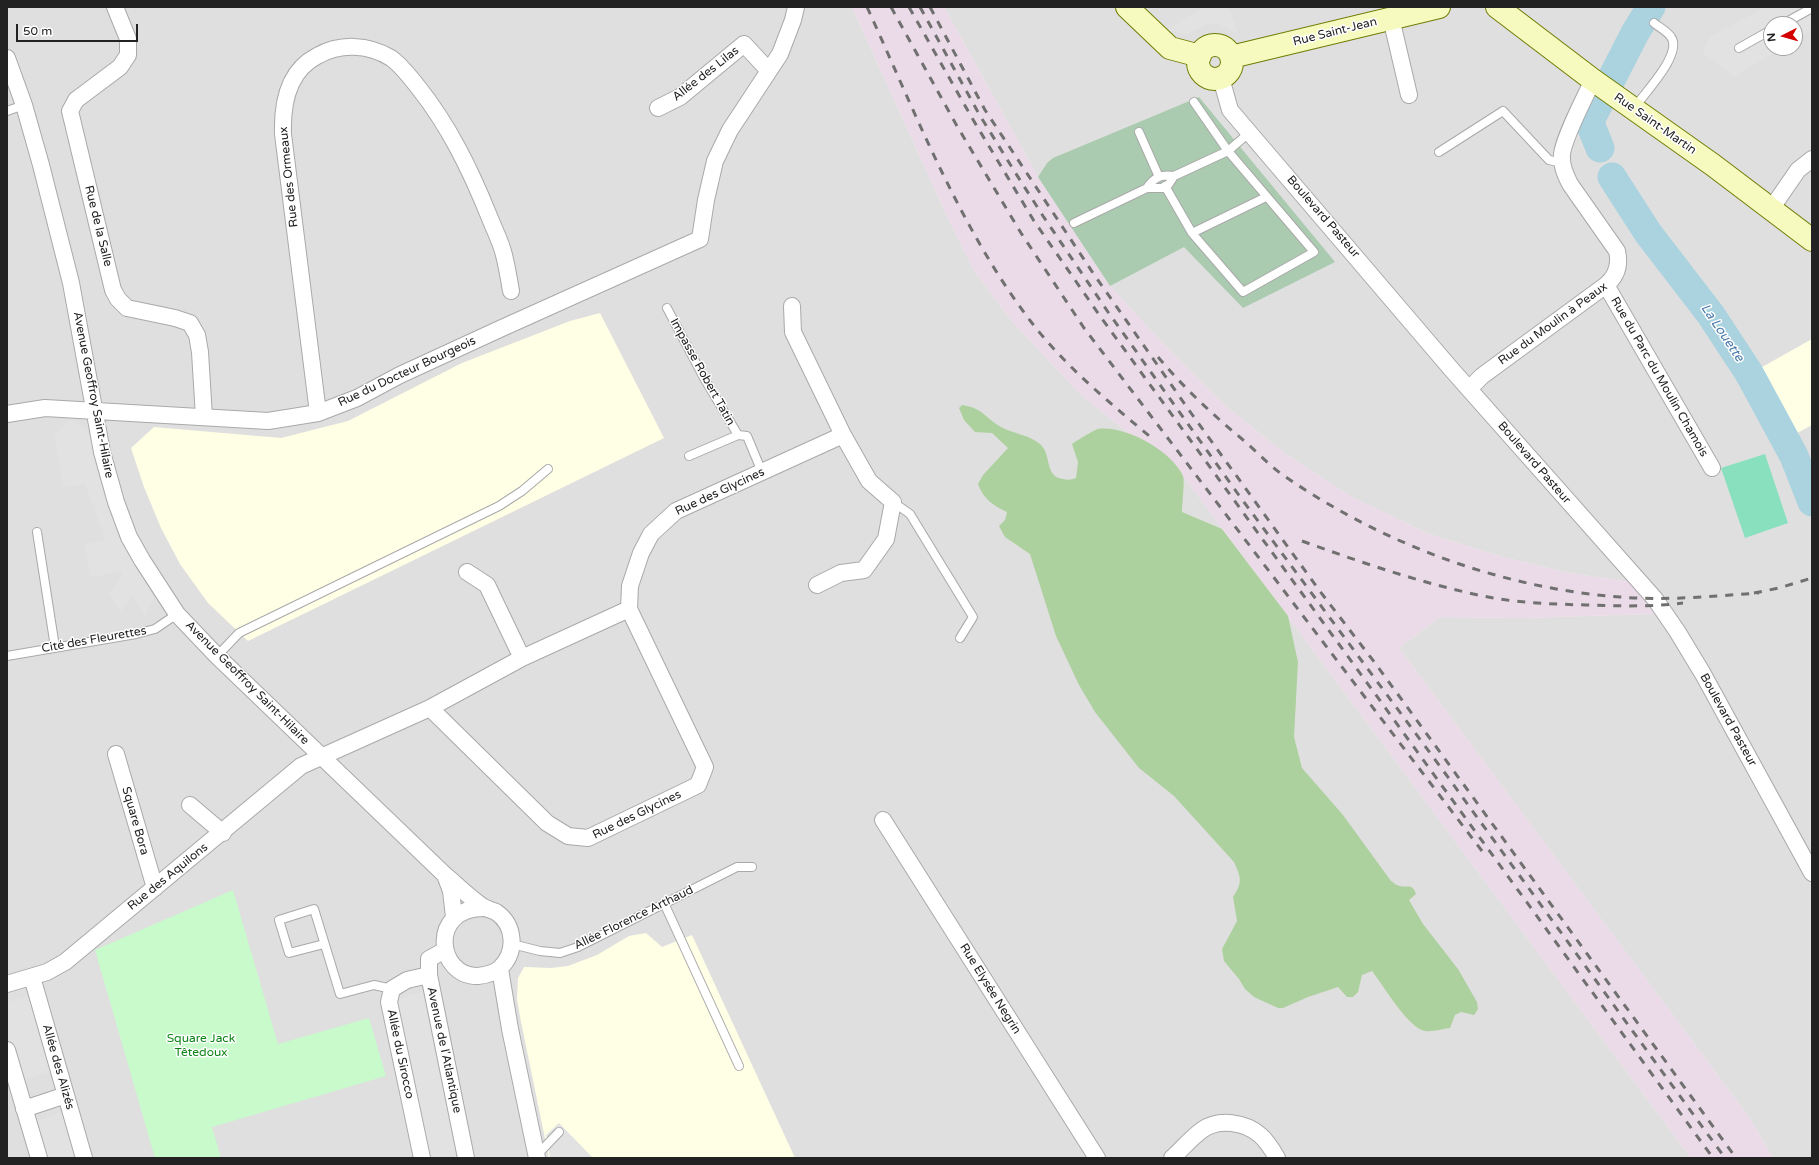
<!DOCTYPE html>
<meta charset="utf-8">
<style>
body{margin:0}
#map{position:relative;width:1819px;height:1165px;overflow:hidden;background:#f2efe9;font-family:"Varela Round",sans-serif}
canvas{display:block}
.frame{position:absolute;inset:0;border:8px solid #222;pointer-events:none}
.north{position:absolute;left:1763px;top:16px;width:40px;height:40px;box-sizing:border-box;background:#fff;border:1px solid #a7a7a7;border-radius:50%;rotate:264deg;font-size:11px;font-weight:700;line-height:16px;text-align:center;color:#222}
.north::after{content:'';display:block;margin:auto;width:14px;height:18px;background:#d40000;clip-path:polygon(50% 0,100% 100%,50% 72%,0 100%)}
.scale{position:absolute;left:16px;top:24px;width:122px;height:18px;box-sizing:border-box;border:2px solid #222;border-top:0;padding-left:5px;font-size:12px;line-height:14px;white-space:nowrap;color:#222;-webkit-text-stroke:3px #fff;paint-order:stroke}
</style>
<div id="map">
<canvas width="1819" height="1165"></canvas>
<div class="frame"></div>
<div class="north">N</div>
<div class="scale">50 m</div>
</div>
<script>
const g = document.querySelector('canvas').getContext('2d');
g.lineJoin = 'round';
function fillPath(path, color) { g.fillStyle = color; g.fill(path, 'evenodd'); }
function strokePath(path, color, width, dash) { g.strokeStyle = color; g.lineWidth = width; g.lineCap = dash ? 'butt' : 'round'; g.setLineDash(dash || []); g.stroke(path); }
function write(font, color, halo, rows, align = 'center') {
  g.font = font + ' "Varela Round",sans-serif'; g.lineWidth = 3; g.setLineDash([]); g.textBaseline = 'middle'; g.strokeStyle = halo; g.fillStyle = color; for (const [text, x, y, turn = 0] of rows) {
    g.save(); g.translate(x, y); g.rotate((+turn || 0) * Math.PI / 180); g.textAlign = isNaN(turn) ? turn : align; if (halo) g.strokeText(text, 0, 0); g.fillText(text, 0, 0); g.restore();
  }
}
fillPath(new Path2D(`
 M 7,7 L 852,7 L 947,216 L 973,269 L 1011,320 L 1081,395 L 1184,477 L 1691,1158 L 7,1158 Z
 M 944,7 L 1812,7 L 1812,1158 L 1773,1158 L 1749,1117 L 1399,648 L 1440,617 L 1521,618 L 1653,614 L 1630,582 L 1569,573 L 1499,556 L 1426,533 L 1350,496 L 1287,455 L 1223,404 L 1167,348 L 1110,286 L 1038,177 ZM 1771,24 L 1795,24 L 1795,48 L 1771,48 Z`), '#e0dfdf');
fillPath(new Path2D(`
 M 852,7 L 944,7 L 1038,177 L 1110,286 L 1167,348 L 1223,404 L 1287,455 L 1350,496 L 1426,533 L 1499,556 L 1569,573 L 1630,582 L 1654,614 L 1521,618 L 1440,617 L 1399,648 L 1749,1117 L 1773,1158 L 1691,1158 L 1184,477 L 1081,395 L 1011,320 L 973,269 L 947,216 Z`), '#ebdbe8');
fillPath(new Path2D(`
 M 600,313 L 664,438 L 248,641 L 208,603 L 180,564 L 161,528 L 144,487 L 131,448 L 154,427 L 281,438 L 348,421 L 462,363 L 570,321 Z
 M 1812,339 L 1812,425 L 1790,437 L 1755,371 Z
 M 646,933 L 662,947 L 692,935 L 795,1158 L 549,1158 L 521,1022 L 517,999 L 518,978 L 524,967 L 551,968 L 568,966 L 597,955 L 629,936 Z`), '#ffffe5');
fillPath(new Path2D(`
 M 962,405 C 984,408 986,420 1005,429 C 1016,434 1032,436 1041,445 C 1052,456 1044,476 1063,479 C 1068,480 1071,480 1076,478 L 1078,462 L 1072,444 C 1076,441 1094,430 1098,429 C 1125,425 1172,451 1183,476 C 1185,479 1182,506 1182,512 L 1222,529 L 1288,616 L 1298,662 L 1294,737 L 1302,768 L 1343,815 L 1391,881 C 1393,882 1397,886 1400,886 C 1409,888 1412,883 1416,894 L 1409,900 L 1423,924 L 1458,969 L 1477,1002 L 1478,1009 L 1474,1015 L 1461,1012 L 1455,1015 L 1450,1028 C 1442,1029 1433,1032 1425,1031 C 1408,1028 1383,985 1372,971 L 1362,975 L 1358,992 L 1353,997 L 1347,997 L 1338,987 L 1308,997 L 1283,1008 L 1278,1008 L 1254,997 L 1245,989 L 1239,979 L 1224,961 L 1222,949 L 1237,921 L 1233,897 C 1243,882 1241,878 1234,862 L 1174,796 L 1139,768 L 1095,712 L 1079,685 L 1056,636 L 1030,554 L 1005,537 L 999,526 L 1005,520 L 1007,512 C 994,506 983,499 978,484 L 983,475 L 1008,448 L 992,433 L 975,432 L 964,420 L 959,408 Z`), '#add19e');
fillPath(new Path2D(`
 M 1199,97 L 1335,262 L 1243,308 L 1184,247 L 1110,286 L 1038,177 L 1047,163 L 1053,158 Z`), '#aacbaf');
fillPath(new Path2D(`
 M 233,890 L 278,1044 L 369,1018 L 386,1076 L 212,1127 L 221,1158 L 155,1158 L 95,950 Z`), '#c8facc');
fillPath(new Path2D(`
 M 1765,454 L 1788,523 L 1745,538 L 1721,468 Z`), '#88e0be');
fillPath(new Path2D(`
 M 1204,7 L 1228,7 L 1239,34 L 1218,24 L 1205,25 L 1187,34 L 1166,30 Z
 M 1766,7 L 1812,7 L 1812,30 L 1795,40 L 1795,24 L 1771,24 L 1771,48 L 1782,48 L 1734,77 L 1702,52 L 1711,36 Z
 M 73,419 L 88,431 L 96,468 L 109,508 L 129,556 L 154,597 L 145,617 L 133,596 L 120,612 L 109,594 L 122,576 L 120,571 L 94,577 L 90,575 L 85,544 L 105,540 L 85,483 L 63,488 L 54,434 Z
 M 431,989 L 466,1158 L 422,1158 L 389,1002 Z
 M 37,994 L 59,1069 L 17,1083 L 7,1050 L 7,1002 Z
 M 70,1109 L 84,1158 L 39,1158 L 29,1124 Z
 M 559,1123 L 593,1158 L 550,1158 L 546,1135 Z`), '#e2e2e2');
strokePath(new Path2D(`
 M 1600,148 L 1591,126 L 1591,119 L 1635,33 L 1651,7
 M 1612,177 L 1648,233 L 1711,315 L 1749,373 L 1794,456 L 1812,502`), '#aad3df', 29);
const lane = new Path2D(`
 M 1783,24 L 1812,8
 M 1739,48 L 1771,30
 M 1634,108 C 1644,94 1683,54 1671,37 C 1668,32 1659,27 1654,23
 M 7,111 L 24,105
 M 1139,132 L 1159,177
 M 1439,152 L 1503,111 L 1549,160 L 1562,163
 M 1174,176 L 1228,151 L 1250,132
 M 1165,186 L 1192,233 L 1243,292 L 1314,252 L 1228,151 L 1194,102
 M 1074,223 L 1147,188 L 1162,188 L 1169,184 L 1174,176 C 1162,174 1154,177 1147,188
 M 1192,233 L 1266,197
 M 667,308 L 704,378 L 738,435
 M 689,456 L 738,435 L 747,436 L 762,472
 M 893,502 L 910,514 L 973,617 L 960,638
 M 37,532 L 55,647
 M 7,656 L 136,634 L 155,629 L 177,614
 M 217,656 L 239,633 L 499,506 L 522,491 L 548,469
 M 664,903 L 739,1066
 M 324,944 L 289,953 L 279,920 L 314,909 L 340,994 L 374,985 L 392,989
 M 512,944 L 540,951 L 560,953 L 578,947 L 737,867 L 752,867
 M 537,1155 L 559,1132`);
const street = new Path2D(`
 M 115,7 L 128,39 L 128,55 L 120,67 L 76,100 L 70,111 L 113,290 L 118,299 L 127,308 L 175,318 L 190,323 L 197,335 L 200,352 L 204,417
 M 1391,18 L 1409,95
 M 7,58 L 24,105 L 41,165 L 71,283 L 102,452 L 116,502 L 129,537 L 142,560 L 177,614 L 217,656 L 445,875 C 457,885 469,897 482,906 C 486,909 492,910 496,912 C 515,925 517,952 500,968 C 495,973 486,975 478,976 C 437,977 428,908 484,908
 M 1221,78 L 1230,110 L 1452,370 L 1655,599 L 1677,631 L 1703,674 L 1812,873
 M 658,108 L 680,97 L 744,44 L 769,71
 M 1771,209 L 1798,170 L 1812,159
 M 1606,285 L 1712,468
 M 792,306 L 793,332 L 843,435 L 869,481 L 893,502 L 886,539 L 864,570 L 841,573 L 817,585
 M 1469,389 L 1482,376 L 1606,285 C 1617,276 1620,264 1617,251 L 1570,184 C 1565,174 1561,165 1562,154 C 1564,137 1585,97 1593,80
 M 318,413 L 283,134 C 282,104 288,71 317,56 C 340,43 368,44 391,58 C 401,65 410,77 418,87 C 449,126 470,169 489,216 C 494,229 501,242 504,255 C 507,267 509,279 511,291
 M 7,414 L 45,408 L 268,421 L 318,413 L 357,398 L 400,375 L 502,328 L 700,239 L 706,200 L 715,161 L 730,130 L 780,54 L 793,20 L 796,7
 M 467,572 L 487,585 L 522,658
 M 430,708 L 547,823 L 568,836 L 588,838 L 698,785 L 705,767 L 629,609 L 630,586 L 641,553 L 651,534 L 676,511 L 843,435
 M 116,754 L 155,888
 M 190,805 L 223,833
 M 883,820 L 1097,1158
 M 445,875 L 451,891 L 454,917
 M 445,950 L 429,959 L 429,975 L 466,1158
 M 500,969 L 510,1029 L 537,1158
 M 32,977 L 84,1158
 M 7,984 L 47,972 L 65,962 L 301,766 L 430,708 L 522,658 L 629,609
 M 7,1050 L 39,1158
 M 24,1109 L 66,1095
 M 422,1158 L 389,1002 L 392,989 L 407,980 L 429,975
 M 1172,1158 C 1182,1149 1191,1138 1202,1130 C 1219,1118 1245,1122 1260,1135 C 1266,1140 1273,1151 1277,1158`);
const secondary = new Path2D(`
 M 1127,7 L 1170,48 L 1200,56
 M 1497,7 L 1593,80 L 1713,165 L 1812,240
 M1198 62a17 17 0 1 1 34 0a17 17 0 1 1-34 0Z
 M 1231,57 L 1439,7`);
strokePath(lane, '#a9a9a9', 10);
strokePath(street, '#a9a9a9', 18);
strokePath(secondary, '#707d05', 24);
strokePath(lane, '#fff', 8);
strokePath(street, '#fff', 16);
strokePath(secondary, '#f7fabf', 22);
strokePath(new Path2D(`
 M 867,7 C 915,112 961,231 1032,323 C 1066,367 1111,404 1154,440
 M 891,7 L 957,126 L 1021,233 L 1084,328 L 1482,851
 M 909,7 L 972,118 L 1034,221 L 1100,316 L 1713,1158
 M 920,7 L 979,114 L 1013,169 L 1043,216 L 1108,312 L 1238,494 L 1442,769 L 1725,1158
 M 930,7 L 985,110 L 1093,273 L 1191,413 L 1319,590 L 1375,663 L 1736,1158
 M 1158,357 C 1183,387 1212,414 1242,439 C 1255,450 1267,463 1280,473 C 1380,543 1499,588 1620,597 C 1666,601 1713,596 1759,593
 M 1302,541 C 1360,562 1418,582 1478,595 C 1514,603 1550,604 1586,605 C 1619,606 1651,607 1683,603
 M 1754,593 L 1779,588 L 1812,578`), '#707070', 3, [8, 8]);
write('12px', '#222', '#fff', [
 ["Rue Saint-Jean",1335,32,-14],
 ["Allée des Lilas",706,74,-38],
 ["Rue Saint-Martin",1655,124,35],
 ["Rue des Ormeaux",289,177,-96],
 ["Boulevard Pasteur",1323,217,49],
 ["Rue de la Salle",98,226,76],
 ["Rue du Moulin à Peaux",1553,324,-36],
 ["Rue du Docteur Bourgeois",407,372,-25],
 ["Impasse Robert Tatin",702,372,61],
 ["Rue du Parc du Moulin Chamois",1659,377,60],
 ["Avenue Geoffroy Saint-Hilaire",93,395,79],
 ["Boulevard Pasteur",1534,463,49],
 ["Rue des Glycines",720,492,-25],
 ["Cité des Fleurettes",94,640,-10],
 ["Avenue Geoffroy Saint-Hilaire",247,683,45],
 ["Boulevard Pasteur",1728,720,61],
 ["Rue des Glycines",637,815,-26],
 ["Square Bora",135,821,74],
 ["Rue des Aquilons",168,877,-39],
 ["Allée Florence Arthaud",634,918,-26],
 ["Rue Elysée Negrin",990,989,58],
 ["Avenue de l'Atlantique",444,1050,78],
 ["Allée du Sirocco",400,1054,78],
 ["Allée des Alizés",58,1067,74]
]);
write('12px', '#0c8416', '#fff', [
 ["Square Jack",201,1039],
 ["Têtedoux",201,1053]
]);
write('italic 13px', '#4a7aab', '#fff', [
 ["La Louette",1722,333,56]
]);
</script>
